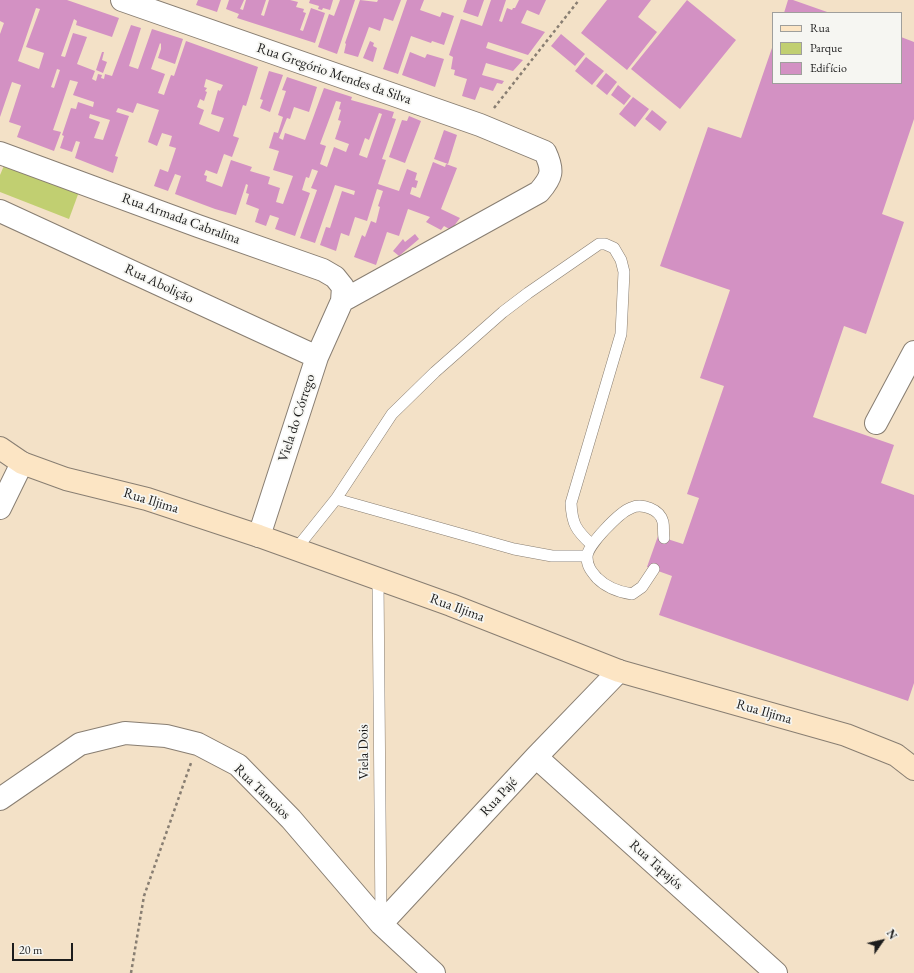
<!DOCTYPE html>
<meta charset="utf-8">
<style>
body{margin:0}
#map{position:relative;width:914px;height:973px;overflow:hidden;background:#f3e1c7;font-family:"EB Garamond",serif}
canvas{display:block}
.legend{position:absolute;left:772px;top:12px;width:130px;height:72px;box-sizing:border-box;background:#f6f6f2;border:1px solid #9f9f9c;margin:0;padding:5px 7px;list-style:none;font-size:12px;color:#1c1c1c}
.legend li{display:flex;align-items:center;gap:8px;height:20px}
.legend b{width:20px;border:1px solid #9f9f9c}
.north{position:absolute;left:862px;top:921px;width:40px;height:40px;-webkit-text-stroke:3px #f6f6f2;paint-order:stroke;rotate:56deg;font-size:11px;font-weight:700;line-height:16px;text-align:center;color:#1c1c1c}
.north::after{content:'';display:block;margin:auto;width:14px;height:18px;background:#1c1c1c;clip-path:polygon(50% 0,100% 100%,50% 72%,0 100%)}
.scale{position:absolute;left:12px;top:943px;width:61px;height:18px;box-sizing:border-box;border:2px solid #1c1c1c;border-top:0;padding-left:5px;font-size:12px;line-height:14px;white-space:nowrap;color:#1c1c1c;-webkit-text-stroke:3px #f6f6f2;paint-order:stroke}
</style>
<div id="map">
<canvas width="914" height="973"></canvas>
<ul class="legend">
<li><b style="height:5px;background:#fce5c4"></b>Rua</li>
<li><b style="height:11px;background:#c1cf71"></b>Parque</li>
<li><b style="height:11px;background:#d391c3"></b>Edifício</li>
</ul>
<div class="north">N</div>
<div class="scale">20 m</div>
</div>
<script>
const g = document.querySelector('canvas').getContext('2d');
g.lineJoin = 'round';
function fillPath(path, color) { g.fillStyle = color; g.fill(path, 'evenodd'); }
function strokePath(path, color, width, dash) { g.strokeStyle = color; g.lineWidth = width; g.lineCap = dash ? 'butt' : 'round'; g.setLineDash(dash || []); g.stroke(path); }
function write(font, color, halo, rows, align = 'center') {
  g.font = font + ' "EB Garamond",serif'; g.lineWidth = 3.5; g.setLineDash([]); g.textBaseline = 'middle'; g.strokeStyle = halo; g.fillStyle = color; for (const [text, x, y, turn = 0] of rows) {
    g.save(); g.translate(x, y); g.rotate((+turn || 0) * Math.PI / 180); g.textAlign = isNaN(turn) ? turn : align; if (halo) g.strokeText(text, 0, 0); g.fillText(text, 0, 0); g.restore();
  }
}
fillPath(new Path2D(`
 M 6,161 L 80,189 L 69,219 L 0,192 L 0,175 Z`), '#c1cf71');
fillPath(new Path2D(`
 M 0,0 L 67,0 L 119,18 L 112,37 L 76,25 L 77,21 L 74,19 L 61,56 L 65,57 L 73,33 L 87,37 L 77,64 L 95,71 L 92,79 L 96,81 L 98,74 L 102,75 L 101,78 L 104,79 L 105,74 L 112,76 L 131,25 L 141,28 L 129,66 L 138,69 L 152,29 L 183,39 L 175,64 L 158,58 L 161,49 L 161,44 L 160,43 L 151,69 L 165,74 L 158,93 L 164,95 L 171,75 L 174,76 L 186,41 L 258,67 L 246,106 L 243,105 L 233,136 L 239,138 L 232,157 L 224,154 L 217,174 L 206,170 L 204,175 L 207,176 L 206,181 L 222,187 L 231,160 L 252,167 L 250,171 L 270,177 L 268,184 L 280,188 L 276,202 L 283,204 L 293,176 L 273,170 L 279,151 L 269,148 L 274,132 L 278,133 L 283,117 L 278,115 L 286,91 L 282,90 L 287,77 L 317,87 L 309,112 L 294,107 L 290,119 L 287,118 L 279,138 L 283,140 L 285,133 L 305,140 L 324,88 L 352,97 L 351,100 L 394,112 L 392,118 L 396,119 L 382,159 L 386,160 L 378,184 L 399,191 L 407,169 L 417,173 L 415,180 L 418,181 L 416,188 L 412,187 L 410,194 L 420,198 L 433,162 L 445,167 L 446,164 L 457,168 L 441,209 L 460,218 L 451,230 L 444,226 L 441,230 L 426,222 L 430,217 L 408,209 L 399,236 L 387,232 L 376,265 L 354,257 L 362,235 L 365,237 L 371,221 L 376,223 L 380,207 L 378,206 L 383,191 L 377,189 L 367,221 L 355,217 L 349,236 L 341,233 L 336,251 L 320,245 L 326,227 L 330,228 L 342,191 L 354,195 L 355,191 L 335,185 L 315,243 L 300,238 L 317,190 L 311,188 L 318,171 L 312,169 L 309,178 L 306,177 L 302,190 L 310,193 L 295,236 L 275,229 L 279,218 L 270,215 L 266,226 L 255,222 L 259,209 L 246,204 L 249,194 L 246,193 L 248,185 L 246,184 L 236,215 L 215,209 L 175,194 L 181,176 L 175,174 L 168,191 L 154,186 L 160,169 L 168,172 L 176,148 L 169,146 L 172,136 L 162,133 L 157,146 L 148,142 L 159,110 L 137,103 L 133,113 L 118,108 L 116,112 L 129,116 L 115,156 L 118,157 L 113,173 L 75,158 L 80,142 L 76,141 L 72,152 L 60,148 L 64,136 L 62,135 L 71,108 L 76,109 L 78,102 L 93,107 L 94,102 L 73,95 L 78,82 L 70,80 L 53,130 L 61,132 L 54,151 L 17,137 L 21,126 L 9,122 L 21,85 L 12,82 L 0,117 L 0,34 L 4,23 L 0,21 ZM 36,8 L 40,9 L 26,47 L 44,53 L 39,69 L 18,61 ZM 57,69 L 60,70 L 54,88 L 51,87 ZM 206,79 L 223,85 L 220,91 L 218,90 L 211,114 L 224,118 L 219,132 L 199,124 L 204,110 L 197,107 L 200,99 L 204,101 L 207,92 L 205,91 L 207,88 L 204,87 ZM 336,101 L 341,102 L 339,109 L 341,110 L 338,120 L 341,121 L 335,139 L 349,144 L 346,152 L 334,147 L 327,167 L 320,164 L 326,146 L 320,144 ZM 379,113 L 382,114 L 367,158 L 359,155 L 365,138 L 369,140 ZM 90,114 L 110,120 L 103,140 L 94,138 L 100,122 L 89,118 Z
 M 198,0 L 221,0 L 217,12 L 196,5 Z
 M 229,0 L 244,0 L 240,9 L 243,10 L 246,0 L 266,0 L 261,15 L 264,16 L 269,0 L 290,0 L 298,2 L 296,7 L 304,9 L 303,12 L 306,13 L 300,30 L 303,31 L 311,8 L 325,13 L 315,43 L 237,18 L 239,14 L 226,9 Z
 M 310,0 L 333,0 L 330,10 L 323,8 L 322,10 L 318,9 L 319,6 L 309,3 Z
 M 340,0 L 355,0 L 337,54 L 318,47 L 329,14 L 334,16 Z
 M 360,0 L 377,2 L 378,0 L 401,0 L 393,21 L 384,18 L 380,31 L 369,27 L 358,57 L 344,53 L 346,44 L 345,43 Z
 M 407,0 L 424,0 L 420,10 L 440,17 L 442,12 L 454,16 L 444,45 L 432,41 L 431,43 L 411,36 L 398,74 L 383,69 Z
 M 467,0 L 484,0 L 478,17 L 463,12 Z
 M 491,0 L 506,0 L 499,21 L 502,22 L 507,8 L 512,10 L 513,8 L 515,8 L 519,0 L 546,0 L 539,15 L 527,10 L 521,23 L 545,32 L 528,55 L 488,42 L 486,48 L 523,60 L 513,71 L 486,63 L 482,75 L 504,81 L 502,84 L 497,83 L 493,91 L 480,87 L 475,100 L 462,96 L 467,79 L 454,75 L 455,70 L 451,69 L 453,57 L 449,55 L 461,19 L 482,26 Z
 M 607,0 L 651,0 L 638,17 L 657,32 L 627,70 L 581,33 Z
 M 687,0 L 736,40 L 680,109 L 631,69 Z
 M 788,0 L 793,0 L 830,13 L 784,13 Z
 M 561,34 L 585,54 L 575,66 L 551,46 Z
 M 901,37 L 914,42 L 914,119 L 882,214 L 904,222 L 866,334 L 844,326 L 813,417 L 894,445 L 881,483 L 914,495 L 914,683 L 908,701 L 659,615 L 672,576 L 647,567 L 658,536 L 683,544 L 699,498 L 687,494 L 724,386 L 700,378 L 730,290 L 660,266 L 708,127 L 741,138 L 773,45 L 773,83 L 901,83 Z
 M 370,41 L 374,43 L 373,46 L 377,48 L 373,62 L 363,58 Z
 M 102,52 L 104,52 L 102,60 L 107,62 L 103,73 L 96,70 Z
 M 410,52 L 425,58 L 427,54 L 444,59 L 435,87 L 402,75 Z
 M 586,57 L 604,71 L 592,85 L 575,71 Z
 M 269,71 L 283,75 L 270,112 L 260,108 L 263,100 L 260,99 Z
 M 606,73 L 617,82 L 607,95 L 596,86 Z
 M 618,85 L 631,96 L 624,105 L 611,95 Z
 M 633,97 L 649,109 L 635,127 L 619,114 Z
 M 652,110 L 667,122 L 660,131 L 645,119 Z
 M 409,116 L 421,121 L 405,163 L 389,157 L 402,120 L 407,121 Z
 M 444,130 L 457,135 L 448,164 L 434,159 Z
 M 415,234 L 419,239 L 399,256 L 393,251 L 403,239 L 405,242 Z`), '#d391c3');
const service = new Path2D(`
 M 336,499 L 514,549 L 552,556 L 587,556
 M 296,549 L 336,499 L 392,414 L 435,372 L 503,312 L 528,293 L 599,244 L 605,244 L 614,248 L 621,260 L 624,272 L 621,334 L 571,503 C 572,524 576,530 591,544
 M 654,569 L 642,587 L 632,594 C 618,592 607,588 597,578 C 591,571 587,566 587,557 C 587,545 620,512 631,508 C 642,503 660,509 663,522 C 664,527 663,533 664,538
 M 378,580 L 381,921`);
const minor = new Path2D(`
 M 122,0 L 480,125 L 545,152 C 554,171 552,177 539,192 L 342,301
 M 0,153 L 198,226 L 323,270 L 335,277 L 343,287 L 342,301 L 317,357 L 259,536
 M 0,211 L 317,357
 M 876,423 L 914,352
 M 0,508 L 22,463
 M 536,757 L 776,973
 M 0,799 L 80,744 L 125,733 L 166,736 L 198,744 L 238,765 L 291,819 L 381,924 L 434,973
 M 381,924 L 536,757 L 619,671`);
const secondary = new Path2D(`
 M 0,448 L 22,463 L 66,479 L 147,499 L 259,536 L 451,605 L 619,671 L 846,735 L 896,755 L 914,769`);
strokePath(service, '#887e72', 12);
strokePath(minor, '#887e72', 24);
strokePath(secondary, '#887e72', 24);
strokePath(new Path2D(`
 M 494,108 L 579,0
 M 131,973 L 144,896 L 191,763`), '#887e72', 2.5, [3, 3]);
strokePath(service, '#fff', 11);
strokePath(minor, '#fff', 22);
strokePath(secondary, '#fce5c4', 22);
write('14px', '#1c1c1c', '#f6f6f2', [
 ["Rua Gregório Mendes da Silva",334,74,19],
 ["Rua Armada Cabralina",181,219,20],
 ["Rua Abolição",159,284,25],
 ["Viela do Córrego",297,418,-72],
 ["Rua Iljima",151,501,17],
 ["Rua Iljima",457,608,20],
 ["Rua Iljima",764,712,16],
 ["Viela Dois",364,752,-91],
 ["Rua Tamoios",262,792,44],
 ["Rua Pajé",499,797,-47],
 ["Rua Tapajós",656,865,42]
]);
</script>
